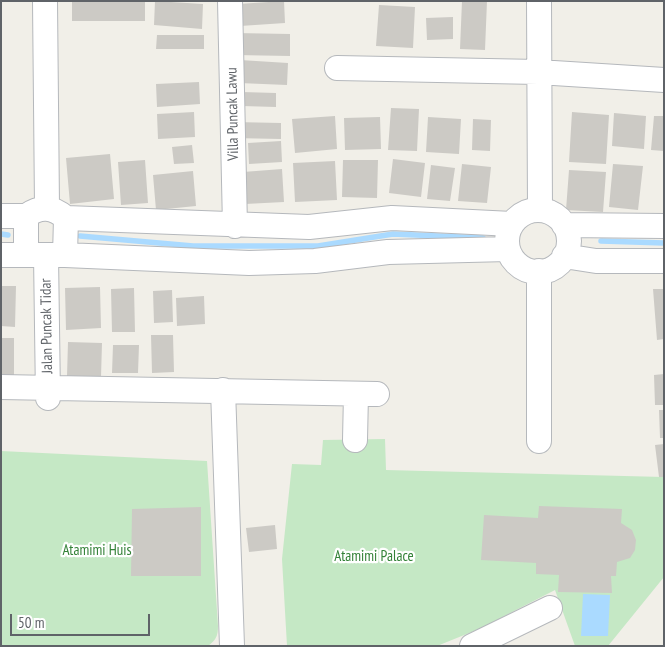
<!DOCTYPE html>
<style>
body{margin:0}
#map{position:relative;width:665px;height:647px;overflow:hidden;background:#f1efe8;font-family:"PT Sans Narrow",sans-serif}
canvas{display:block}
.frame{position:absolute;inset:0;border:2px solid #5f6368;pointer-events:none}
.scale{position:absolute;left:10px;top:614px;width:140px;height:22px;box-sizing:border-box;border:2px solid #5f6368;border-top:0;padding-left:6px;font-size:15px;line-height:18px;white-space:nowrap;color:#5f6368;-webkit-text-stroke:4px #fff;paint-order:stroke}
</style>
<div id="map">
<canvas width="665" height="647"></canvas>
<div class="frame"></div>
<div class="scale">50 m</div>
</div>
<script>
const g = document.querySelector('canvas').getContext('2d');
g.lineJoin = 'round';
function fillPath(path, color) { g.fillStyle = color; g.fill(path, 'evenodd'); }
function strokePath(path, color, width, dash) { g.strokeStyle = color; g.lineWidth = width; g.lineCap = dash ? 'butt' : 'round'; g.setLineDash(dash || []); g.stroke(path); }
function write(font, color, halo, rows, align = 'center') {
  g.font = font + ' "PT Sans Narrow",sans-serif'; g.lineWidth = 4.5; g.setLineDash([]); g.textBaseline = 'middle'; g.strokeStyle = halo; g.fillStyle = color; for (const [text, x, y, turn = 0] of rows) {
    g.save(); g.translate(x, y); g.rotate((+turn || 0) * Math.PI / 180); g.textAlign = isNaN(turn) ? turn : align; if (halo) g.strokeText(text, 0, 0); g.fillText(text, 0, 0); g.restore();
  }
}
fillPath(new Path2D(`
 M 385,439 L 386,470 L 664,477 L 664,577 L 608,646 L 575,646 L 555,590 L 479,629 L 437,646 L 287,646 L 282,559 L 292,464 L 321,465 L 323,440 Z
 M 1,451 L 207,461 L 218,626 C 218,636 216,640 208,646 L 1,646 Z`), '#c5e8c5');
fillPath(new Path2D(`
 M 583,594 L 610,595 L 608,636 L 581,636 Z`), '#aadaff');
strokePath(new Path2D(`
 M 1,234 L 8,235
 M 80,236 L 193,246 L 318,246 L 393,234 L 483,238
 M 601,241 L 664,243`), '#aadaff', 5.5);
fillPath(new Path2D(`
 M 72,1 L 145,1 L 145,21 L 72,21 Z
 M 155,1 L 203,4 L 202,29 L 154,25 Z
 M 284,1 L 285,23 L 240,26 L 238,4 Z
 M 462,1 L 487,1 L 485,50 L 460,49 Z
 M 379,5 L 415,7 L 413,48 L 376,46 Z
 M 453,17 L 453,39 L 427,40 L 426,18 Z
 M 235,33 L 290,34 L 290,56 L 235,55 Z
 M 157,35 L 204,35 L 204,49 L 156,49 Z
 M 240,60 L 288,63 L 287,85 L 239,83 Z
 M 199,82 L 200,104 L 157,107 L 156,84 Z
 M 242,92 L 276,93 L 276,107 L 242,106 Z
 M 391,108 L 419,109 L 417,151 L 388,150 Z
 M 194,112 L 195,137 L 158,139 L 157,114 Z
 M 572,112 L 609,115 L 606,164 L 569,162 Z
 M 614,113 L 646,116 L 644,149 L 612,146 Z
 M 335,116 L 337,149 L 295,153 L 292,119 Z
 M 654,116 L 664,116 L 664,151 L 651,150 Z
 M 380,117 L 381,149 L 345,150 L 344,118 Z
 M 428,117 L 461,119 L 459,154 L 426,152 Z
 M 473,119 L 491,120 L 490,151 L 472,150 Z
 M 234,122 L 281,123 L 281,139 L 233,138 Z
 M 281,141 L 282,162 L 249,164 L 248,143 Z
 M 192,145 L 194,163 L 174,164 L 172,147 Z
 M 110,154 L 114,199 L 70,204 L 66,158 Z
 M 393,159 L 425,163 L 421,197 L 389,193 Z
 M 145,160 L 148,203 L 121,205 L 118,162 Z
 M 343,160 L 378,160 L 377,198 L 342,197 Z
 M 335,161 L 337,200 L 295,202 L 293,163 Z
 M 462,164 L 491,167 L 487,203 L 458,201 Z
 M 613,164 L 643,166 L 638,210 L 609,207 Z
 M 431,165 L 455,168 L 450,201 L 427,199 Z
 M 282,169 L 284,202 L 245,204 L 243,172 Z
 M 569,170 L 606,172 L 603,212 L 566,210 Z
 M 193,171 L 196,206 L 156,210 L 153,175 Z
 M 1,286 L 16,286 L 15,327 L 1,326 Z
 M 100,287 L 101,328 L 66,330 L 65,288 Z
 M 134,288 L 135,332 L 112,332 L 111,289 Z
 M 653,289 L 664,289 L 664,339 L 657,340 Z
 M 172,290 L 173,322 L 154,323 L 153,291 Z
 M 204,296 L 205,324 L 177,326 L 176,298 Z
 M 151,335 L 173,335 L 174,372 L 152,373 Z
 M 1,338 L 14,338 L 14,376 L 1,376 Z
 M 68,342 L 102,343 L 101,377 L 67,376 Z
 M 113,345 L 139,345 L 138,373 L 112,373 Z
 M 664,374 L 664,405 L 655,405 L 654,375 Z
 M 659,410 L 664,410 L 664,438 L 660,438 Z
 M 664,444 L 664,477 L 659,477 L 655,445 Z
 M 539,506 L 622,509 L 621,523 L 632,530 L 636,540 L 635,550 L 630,558 L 617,562 L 616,576 L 611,576 L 612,593 L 558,592 L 559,575 L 536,574 L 536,563 L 481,560 L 484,515 L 538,518 Z
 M 201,507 L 201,576 L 131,576 L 132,509 Z
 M 275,525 L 277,549 L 249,552 L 246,528 Z`), '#cccac5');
const minor = new Path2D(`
 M 45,1 L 47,207
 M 230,1 L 235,226
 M 539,1 L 540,210
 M 337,68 L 538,72 L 664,80
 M507 241a31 31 0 1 1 62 0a31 31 0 1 1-62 0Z
 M 1,216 L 26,216
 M 66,218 L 309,227 L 392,218 L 512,224
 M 564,225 L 664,226
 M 1,255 L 65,255 L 66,218 C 53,207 41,205 26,216 L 26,254
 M 46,255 L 48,398
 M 65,255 L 249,263 L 315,261 L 388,252 L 508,249
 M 564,256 L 596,261 L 664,261
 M 539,271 L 539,441
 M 1,387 L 377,394
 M 223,390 L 232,646
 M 355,440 L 356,394
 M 472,646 L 550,608`);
strokePath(minor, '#b5b8bc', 26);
strokePath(minor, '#fff', 24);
write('15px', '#5f6368', '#fff', [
 ["Villa Puncak Lawu",233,114,-91],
 ["Jalan Puncak Tidar",47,326,-91]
]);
write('15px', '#348238', '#fff', [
 ["Atamimi Huis",97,551],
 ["Atamimi Palace",374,557]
]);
</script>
